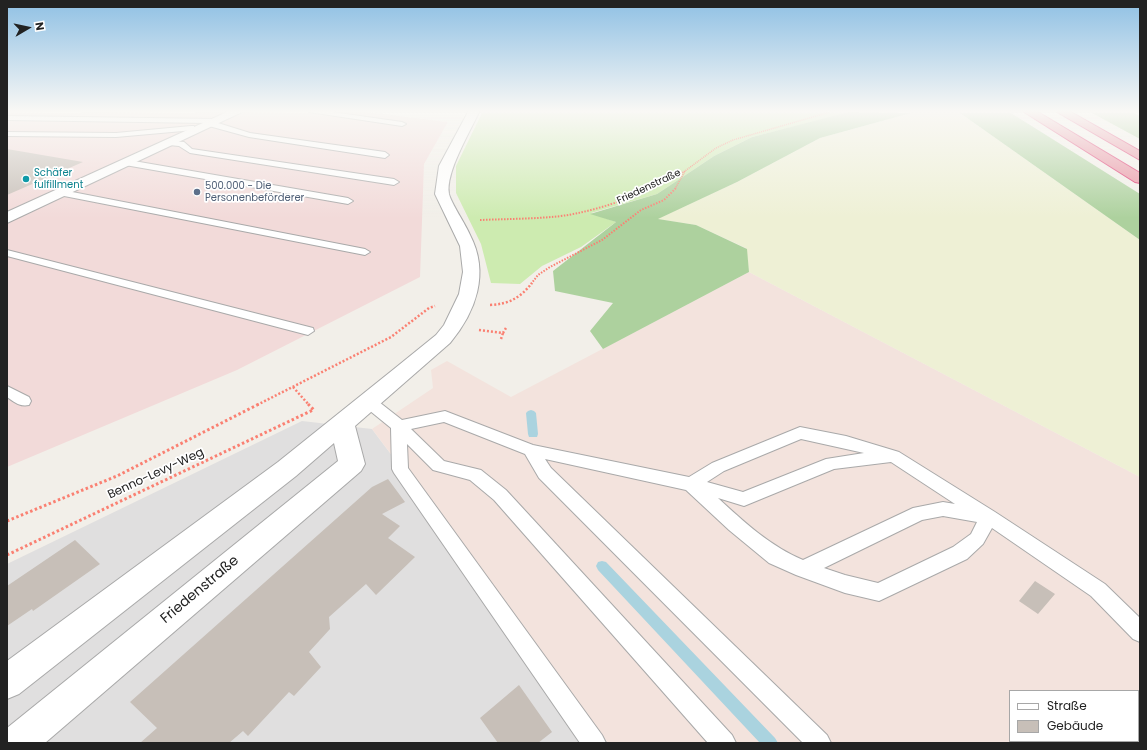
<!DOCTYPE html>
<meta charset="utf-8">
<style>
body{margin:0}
#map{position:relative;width:1147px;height:750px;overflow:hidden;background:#f2efe9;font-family:Poppins,sans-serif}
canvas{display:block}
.frame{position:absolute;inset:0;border:8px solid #222;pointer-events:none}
.legend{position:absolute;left:1009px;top:690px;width:130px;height:52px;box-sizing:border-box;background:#fff;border:1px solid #a7a7a7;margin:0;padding:5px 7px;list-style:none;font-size:12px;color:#222}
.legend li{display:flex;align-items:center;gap:8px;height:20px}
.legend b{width:20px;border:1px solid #a7a7a7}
.north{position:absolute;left:8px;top:8px;width:40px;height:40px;-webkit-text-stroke:3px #fff;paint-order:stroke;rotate:81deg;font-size:11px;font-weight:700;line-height:16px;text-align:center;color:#222}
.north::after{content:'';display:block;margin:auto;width:14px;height:18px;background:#222;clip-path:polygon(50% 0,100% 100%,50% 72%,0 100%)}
</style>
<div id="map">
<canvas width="1147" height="750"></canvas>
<div class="frame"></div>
<ul class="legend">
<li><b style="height:5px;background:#fff"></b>Straße</li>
<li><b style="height:11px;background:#c7bfb8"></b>Gebäude</li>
</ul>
<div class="north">N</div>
</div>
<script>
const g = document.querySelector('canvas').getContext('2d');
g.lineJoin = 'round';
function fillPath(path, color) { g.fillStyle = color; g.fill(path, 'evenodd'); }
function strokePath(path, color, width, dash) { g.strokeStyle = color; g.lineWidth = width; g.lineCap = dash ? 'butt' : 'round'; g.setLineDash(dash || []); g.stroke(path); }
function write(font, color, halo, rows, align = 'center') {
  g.font = font + ' Poppins,sans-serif'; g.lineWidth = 3.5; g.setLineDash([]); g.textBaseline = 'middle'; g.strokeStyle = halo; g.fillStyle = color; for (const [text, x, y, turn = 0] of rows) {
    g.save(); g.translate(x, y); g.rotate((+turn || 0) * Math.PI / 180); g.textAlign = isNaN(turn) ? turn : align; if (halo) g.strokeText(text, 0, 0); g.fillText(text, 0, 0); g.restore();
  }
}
fillPath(new Path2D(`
 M 302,421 L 372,429 L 608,743 L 7,743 L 7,564 Z`), '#e0dfdf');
fillPath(new Path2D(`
 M 367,112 L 448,122 L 424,164 L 420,277 L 237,370 L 7,467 L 7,113 Z`), '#f2dad9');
fillPath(new Path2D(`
 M 749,272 L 1140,477 L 1140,743 L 608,743 L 372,429 L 433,388 L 431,370 L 447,361 L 511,397 ZM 1010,691 L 1138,691 L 1138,741 L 1010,741 Z`), '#f3e3dd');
fillPath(new Path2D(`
 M 911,113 L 960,113 L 1140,240 L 1140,477 L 749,272 L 746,248 L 696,225 L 657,219 L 737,182 L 820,138 Z`), '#eef0d5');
fillPath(new Path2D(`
 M 482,113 L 849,113 L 752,137 L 714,156 L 657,194 L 591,213 L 616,222 L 581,247 L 542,266 L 520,284 L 491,283 L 481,244 L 456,193 L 456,166 Z`), '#cdebb0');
fillPath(new Path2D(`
 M 849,112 L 911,113 L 820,138 L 737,182 L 658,219 L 696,225 L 747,249 L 749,272 L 603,349 L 590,331 L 613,303 L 555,291 L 553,271 L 616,222 L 590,214 L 657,194 L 714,156 L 752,137 Z
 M 960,113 L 1011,113 L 1140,194 L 1140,240 Z
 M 1092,113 L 1134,113 L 1140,116 L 1140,139 Z`), '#add19e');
fillPath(new Path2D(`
 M 531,410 L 534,411 L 536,413 L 538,434 L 537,437 L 529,437 L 528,434 L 526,413 L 528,411 Z
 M 602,561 L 606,562 L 775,738 L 778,743 L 760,743 L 598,570 L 596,566 L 598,562 Z`), '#aad3df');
fillPath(new Path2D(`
 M 7,149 L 83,162 L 7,195 Z
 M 388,479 L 405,502 L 382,514 L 400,526 L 388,538 L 415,557 L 376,595 L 366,584 L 329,617 L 330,629 L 309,652 L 321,667 L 294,696 L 289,692 L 248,736 L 243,731 L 229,743 L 140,743 L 157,728 L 130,702 L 372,487 Z
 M 75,540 L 100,564 L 33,611 L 32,609 L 7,626 L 7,586 Z
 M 1035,581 L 1055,594 L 1038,614 L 1019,601 Z
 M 519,685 L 552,732 L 538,743 L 498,743 L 480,718 Z`), '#c7bfb8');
const service = new Path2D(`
 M 309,112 L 332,112 L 402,122 L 406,124 L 402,126 Z
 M 7,116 L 218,119 L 222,121 L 218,123 L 250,133 L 385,152 L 389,155 L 385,158 L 249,137 L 209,126 L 209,123 L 7,120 Z
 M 191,126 L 194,126 L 194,130 L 116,137 L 7,136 L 7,132 L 116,133 Z
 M 169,141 L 184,142 L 192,149 L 394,179 L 399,182 L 394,185 L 190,153 L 179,146 L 169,145 Z
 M 128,160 L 348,198 L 353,201 L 348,204 L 125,165 L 125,161 Z
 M 62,190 L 365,249 L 370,252 L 365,255 L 59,195 L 57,193 Z
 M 7,250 L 313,328 L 314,331 L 308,335 L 7,256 Z
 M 7,386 L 29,397 L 31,401 L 29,405 C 20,407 14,402 7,397 Z
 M 369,397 L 374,398 L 402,420 L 445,411 L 533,445 L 689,477 L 712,463 L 800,427 L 846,436 L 899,452 L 995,512 L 1105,584 L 1140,618 L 1140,642 L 1133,639 L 1091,596 L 992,528 L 983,544 L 967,559 L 879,601 L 845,593 L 796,575 L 769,563 L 729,530 L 686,490 L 545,459 L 551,468 L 827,735 L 831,743 L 803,743 L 539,478 L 525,454 L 444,422 L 411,429 L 444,461 L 481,470 L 506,490 L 732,735 L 736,743 L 708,743 L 494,500 L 470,480 L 433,470 L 407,444 L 408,468 L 602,735 L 606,743 L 580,743 L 394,473 L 392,469 L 391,428 L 364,406 L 362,402 L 364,398 ZM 801,439 L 864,453 L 826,459 L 743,492 L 707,482 L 724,471 ZM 891,462 L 955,504 L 943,502 L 913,508 L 803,560 C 770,546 744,522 718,498 L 744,506 L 834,469 ZM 943,516 L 977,522 L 971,534 L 953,547 L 878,583 L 845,575 L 824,568 L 922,520 Z
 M 1140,698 L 1140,723 L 1138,724 L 1138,699 Z
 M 1111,741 L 1136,741 L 1137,743 L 1110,743 Z`);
const minor = new Path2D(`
 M 468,112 L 479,112 C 470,132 445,173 449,194 C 451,203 466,225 470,235 C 490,273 476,312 450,343 L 355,426 L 365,464 L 361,471 L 45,743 L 7,743 L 7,728 L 338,461 L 334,443 L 296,476 L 19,694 L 7,699 L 7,661 L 278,462 L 394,369 L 436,335 L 444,325 L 459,294 L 463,272 L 460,246 L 435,194 L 439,166 Z`);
const tertiary = new Path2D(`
 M 227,112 L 242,112 L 7,223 L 7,212 Z`);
const motorway = new Path2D(`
 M 1024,112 L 1038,112 L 1140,173 L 1140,183 L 1135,182 Z
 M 1057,112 L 1071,112 L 1140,151 L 1140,160 Z`);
strokePath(service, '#a9a9a9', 2);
strokePath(minor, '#a9a9a9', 2);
strokePath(tertiary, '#a9a9a9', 2);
strokePath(motorway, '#dc2a67', 2);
strokePath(new Path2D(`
 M 650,189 L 685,171 L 716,148 L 733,140 L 830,112
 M 675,189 L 685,171`), '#fa8072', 1.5, [1, 1]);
strokePath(new Path2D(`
 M 480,220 C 504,219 528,219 551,217 C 582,215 625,201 652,188
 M 531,284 L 538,275 L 550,267 L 602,240 L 641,210 L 664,200 L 676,188`), '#fa8072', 2, [1.5, 1.5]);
strokePath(new Path2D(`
 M 490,305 C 509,304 520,298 532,283
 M 479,330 L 503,333 L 506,328
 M 501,339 L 503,333
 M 293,387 L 309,405
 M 257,405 L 391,337 L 429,308 L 435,306`), '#fa8072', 2.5, [2, 2]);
strokePath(new Path2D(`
 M 308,404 L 314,410
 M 7,521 L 117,476 L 259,404
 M 7,555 L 313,410`), '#fa8072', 3, [2.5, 2.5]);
fillPath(service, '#fff');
fillPath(minor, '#fff');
fillPath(tertiary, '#fff');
fillPath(motorway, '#e892a2');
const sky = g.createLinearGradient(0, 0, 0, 218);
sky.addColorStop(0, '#8fc0e4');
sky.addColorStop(0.51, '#f9f8f5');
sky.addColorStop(1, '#f9f8f500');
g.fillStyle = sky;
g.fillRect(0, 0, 1147, 218);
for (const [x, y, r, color] of [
 [26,179,4,"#0f9aa8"],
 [197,192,4,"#5c6f8a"]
]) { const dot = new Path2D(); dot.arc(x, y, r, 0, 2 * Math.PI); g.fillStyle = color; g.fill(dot); strokePath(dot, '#fff', 1.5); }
write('10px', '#0d838f', '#fff', [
 ["Schäfer",34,173],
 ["fulfillment",34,185]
], 'left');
write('10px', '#4e5e75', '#fff', [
 ["500.000 - Die",205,186],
 ["Personenbeförderer",205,198]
], 'left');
write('10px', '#222', '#fff', [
 ["Friedenstraße",649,187,-25]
]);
write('12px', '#222', '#fff', [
 ["Benno-Levy-Weg",156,474,-25]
]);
write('14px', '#222', '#fff', [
 ["Friedenstraße",200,590,-40]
]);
</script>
